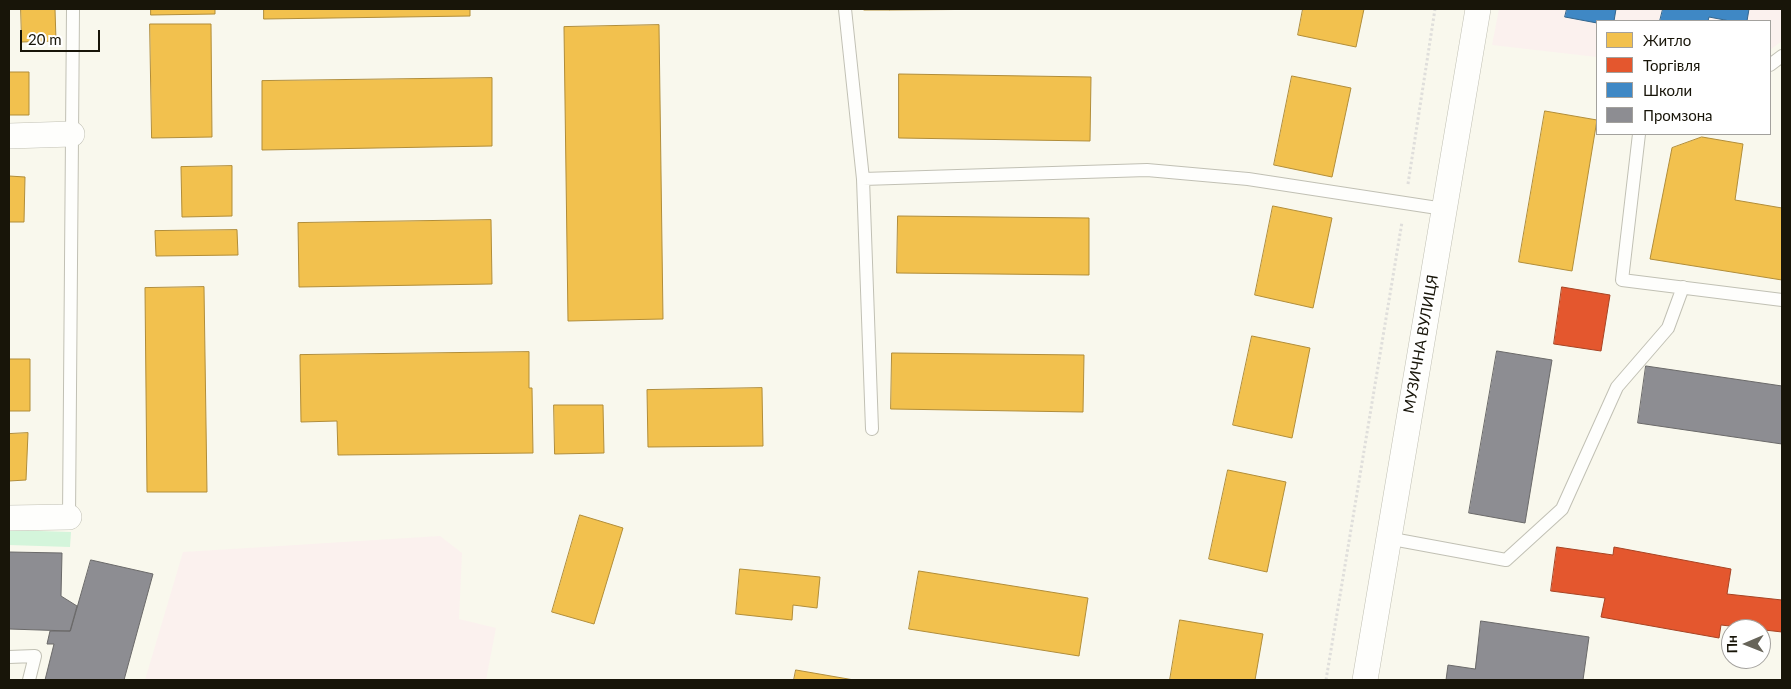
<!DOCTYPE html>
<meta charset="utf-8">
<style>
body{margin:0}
#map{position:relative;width:1791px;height:689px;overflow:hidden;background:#f9f8ed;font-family:Lato,sans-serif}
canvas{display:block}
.frame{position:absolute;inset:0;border:10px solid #181509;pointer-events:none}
.legend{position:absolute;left:1596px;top:20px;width:175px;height:115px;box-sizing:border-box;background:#fff;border:1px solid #a3a19d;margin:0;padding:6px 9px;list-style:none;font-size:15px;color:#181509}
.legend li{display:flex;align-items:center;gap:10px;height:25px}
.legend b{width:25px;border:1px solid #a3a19d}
.north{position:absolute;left:1721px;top:619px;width:50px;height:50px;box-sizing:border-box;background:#fff;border:1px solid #a3a19d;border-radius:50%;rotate:269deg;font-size:14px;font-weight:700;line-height:20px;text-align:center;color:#181509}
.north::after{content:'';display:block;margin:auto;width:18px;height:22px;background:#676459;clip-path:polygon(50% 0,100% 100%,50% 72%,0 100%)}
.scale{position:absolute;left:20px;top:30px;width:80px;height:22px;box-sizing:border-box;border:2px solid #181509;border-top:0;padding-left:6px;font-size:15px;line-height:18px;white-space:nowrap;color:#181509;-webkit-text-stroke:4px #fff;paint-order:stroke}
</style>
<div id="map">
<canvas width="1791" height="689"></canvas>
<div class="frame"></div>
<ul class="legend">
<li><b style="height:14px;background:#f2c14e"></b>Житло</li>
<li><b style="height:14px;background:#e4572e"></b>Торгівля</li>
<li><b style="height:14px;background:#3f88c5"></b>Школи</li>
<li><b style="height:14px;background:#8d8d92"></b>Промзона</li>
</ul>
<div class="north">Пн</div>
<div class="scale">20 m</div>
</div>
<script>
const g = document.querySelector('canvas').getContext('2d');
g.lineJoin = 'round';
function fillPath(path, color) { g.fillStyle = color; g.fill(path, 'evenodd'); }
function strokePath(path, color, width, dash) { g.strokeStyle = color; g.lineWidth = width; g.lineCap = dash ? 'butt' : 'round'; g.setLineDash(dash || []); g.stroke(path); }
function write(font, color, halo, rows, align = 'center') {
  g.font = font + ' Lato,sans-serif'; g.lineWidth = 5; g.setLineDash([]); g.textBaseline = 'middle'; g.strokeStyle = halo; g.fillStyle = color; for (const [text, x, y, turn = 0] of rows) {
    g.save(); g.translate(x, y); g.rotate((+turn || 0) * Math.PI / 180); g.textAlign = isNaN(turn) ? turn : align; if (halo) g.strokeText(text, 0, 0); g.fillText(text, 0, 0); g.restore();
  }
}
fillPath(new Path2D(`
 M 1499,9 L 1782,9 L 1782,41 L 1770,50 L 1770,21 L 1597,21 L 1597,57 L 1492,45 Z
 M 440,536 L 462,553 L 459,619 L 496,628 L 486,680 L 145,680 L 183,552 Z`), '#fbf1ee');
fillPath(new Path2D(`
 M 9,530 L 71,532 L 70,547 L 9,545 Z`), '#d4f5db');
const homes = new Path2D(`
 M 21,9 L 55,9 L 56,41 L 22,42 Z
 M 151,9 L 215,9 L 215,14 L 151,15 Z
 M 264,9 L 470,9 L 470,16 L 264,19 Z
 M 864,9 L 890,9 L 890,10 L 864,10 Z
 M 890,9 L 1021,9 L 890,10 Z
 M 1303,9 L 1364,9 L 1356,47 L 1298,35 Z
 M 150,24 L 211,24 L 212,137 L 152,138 Z
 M 659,25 L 663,319 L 568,321 L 564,27 Z
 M 9,72 L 29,72 L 29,115 L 9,115 Z
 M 899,74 L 1091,77 L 1090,141 L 899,138 Z
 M 1292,76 L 1351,88 L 1332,177 L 1274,165 Z
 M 492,78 L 492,146 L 262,150 L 262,81 Z
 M 1545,111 L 1597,120 L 1572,271 L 1519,262 Z
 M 1702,137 L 1743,144 L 1735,200 L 1782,208 L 1782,280 L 1650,259 L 1672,148 Z
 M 232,166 L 232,216 L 182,217 L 181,167 Z
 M 9,176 L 25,177 L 24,222 L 9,222 Z
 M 1273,206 L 1332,218 L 1313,308 L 1255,295 Z
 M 898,216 L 1089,218 L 1089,275 L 897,273 Z
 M 491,220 L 492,284 L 299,287 L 298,223 Z
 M 237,230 L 238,255 L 156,256 L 155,231 Z
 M 204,287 L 207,492 L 147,492 L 145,288 Z
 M 1252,336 L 1310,348 L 1292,438 L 1233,425 Z
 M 529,352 L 529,388 L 532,388 L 533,453 L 338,455 L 337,421 L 301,422 L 300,355 Z
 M 892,353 L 1084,355 L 1083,412 L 891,409 Z
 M 9,359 L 30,359 L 30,411 L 9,411 Z
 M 762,388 L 763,446 L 648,447 L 647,390 Z
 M 554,405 L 603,405 L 604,453 L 555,454 Z
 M 28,433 L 26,480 L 9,481 L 9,434 Z
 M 1228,470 L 1286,482 L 1267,572 L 1209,559 Z
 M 580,515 L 623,528 L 594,624 L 552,612 Z
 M 740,569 L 820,577 L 817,608 L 793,605 L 792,620 L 736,614 Z
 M 919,571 L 1088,598 L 1079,656 L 909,629 Z
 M 1180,620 L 1263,634 L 1255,680 L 1170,680 Z
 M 796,670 L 854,680 L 794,680 Z`);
fillPath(homes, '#f2c14e');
strokePath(homes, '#b18d39', 1);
const shops = new Path2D(`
 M 1562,287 L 1610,295 L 1601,351 L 1554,344 Z
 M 1557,547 L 1613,555 L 1614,547 L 1731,569 L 1727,594 L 1782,600 L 1782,632 L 1721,625 L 1719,638 L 1601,617 L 1605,598 L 1551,591 Z`);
fillPath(shops, '#e4572e');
strokePath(shops, '#a74323', 1);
const schools = new Path2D(`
 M 1567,9 L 1616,9 L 1614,21 L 1597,23 L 1565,17 Z
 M 1663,9 L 1749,9 L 1747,21 L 1730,21 L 1709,17 L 1708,21 L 1660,21 Z`);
fillPath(schools, '#3f88c5');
strokePath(schools, '#33668d', 1);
const industry = new Path2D(`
 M 1497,351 L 1552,360 L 1525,523 L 1469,513 Z
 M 1646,366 L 1782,386 L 1782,444 L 1638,423 Z
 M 9,552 L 62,553 L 61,596 L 77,606 L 70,631 L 9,629 Z
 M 91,560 L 153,574 L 124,680 L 45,680 L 54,644 L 47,644 L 50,631 L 70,631 Z
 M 1481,621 L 1589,637 L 1583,680 L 1446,680 L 1448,665 L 1475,669 Z`);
fillPath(industry, '#8d8d92');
strokePath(industry, '#6a6969', 1);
const lane = new Path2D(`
 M 845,9 L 863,179 L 872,429
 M 1770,65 L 1782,56
 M 1639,134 L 1622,280 L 1782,300
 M 863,179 L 1147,170 L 1248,179 L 1444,209
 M 69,517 L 73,9
 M 1387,538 L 1506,560 L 1562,509 L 1617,387 L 1668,328 L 1683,287
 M 9,657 L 35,656 L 29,680`);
const street = new Path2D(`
 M 9,136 L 72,134
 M 9,518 L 69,517
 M 1365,680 L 1478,9`);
strokePath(lane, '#c1c0b4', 14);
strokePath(street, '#c1c0b4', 26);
strokePath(new Path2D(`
 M 1408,184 L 1435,9
 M 1326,680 L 1402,222`), '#dfdedb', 3, [2.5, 2.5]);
strokePath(lane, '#fefefc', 12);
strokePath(street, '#fefefc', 25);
write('15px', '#181509', '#fff', [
 ["МУЗИЧНА ВУЛИЦЯ",1421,344,-80]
]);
</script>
